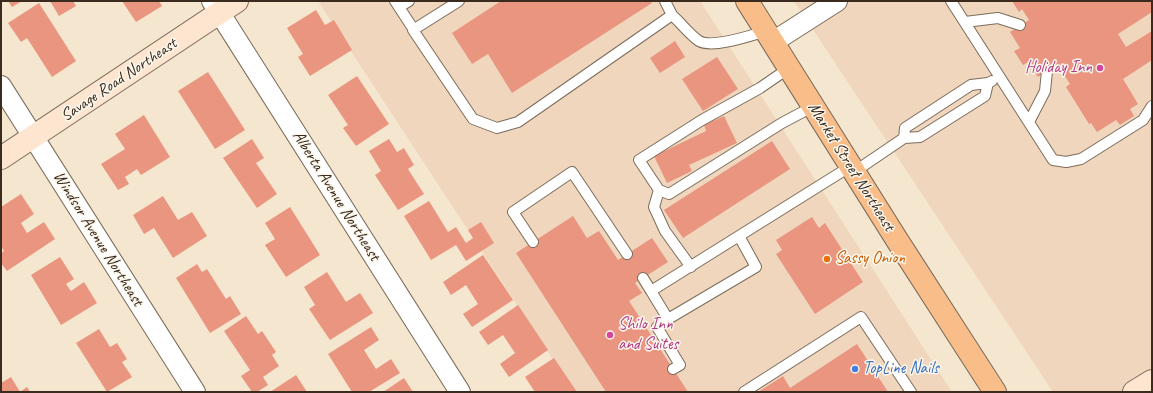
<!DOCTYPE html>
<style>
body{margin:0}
#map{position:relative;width:1153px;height:393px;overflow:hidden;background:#f5e7cf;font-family:Caveat,sans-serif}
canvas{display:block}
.frame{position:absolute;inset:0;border:2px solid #3b2a1e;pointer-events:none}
</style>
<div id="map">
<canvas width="1153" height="393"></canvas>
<div class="frame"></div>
</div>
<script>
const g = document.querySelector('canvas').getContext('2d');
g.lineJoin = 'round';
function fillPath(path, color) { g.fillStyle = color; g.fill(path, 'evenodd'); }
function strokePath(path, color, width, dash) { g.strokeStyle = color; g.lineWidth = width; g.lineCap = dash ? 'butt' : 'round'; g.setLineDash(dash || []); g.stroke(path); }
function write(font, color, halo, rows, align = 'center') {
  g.font = font + ' Caveat,sans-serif'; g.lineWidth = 3; g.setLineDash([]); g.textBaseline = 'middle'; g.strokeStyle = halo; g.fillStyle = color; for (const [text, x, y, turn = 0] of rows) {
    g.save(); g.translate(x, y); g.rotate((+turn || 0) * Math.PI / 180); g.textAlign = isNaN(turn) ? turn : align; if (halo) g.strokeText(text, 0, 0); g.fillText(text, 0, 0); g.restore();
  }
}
fillPath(new Path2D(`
 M 318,1 L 700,1 L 952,392 L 574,392 Z
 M 794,1 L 1152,1 L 1152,392 L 1053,392 Z`), '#efd6bc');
fillPath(new Path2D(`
 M 8,1 L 22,1 L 12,7 Z
 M 50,1 L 73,1 L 76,6 L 59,16 Z
 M 122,1 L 159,1 L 162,6 L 136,22 Z
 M 501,1 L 650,1 L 652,3 L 512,93 L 488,54 L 472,64 L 452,33 Z
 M 1012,1 L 1152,1 L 1152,12 L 1118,34 L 1126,47 L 1152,31 L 1152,60 L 1123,79 L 1138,104 L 1130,109 L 1134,116 L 1120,125 L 1116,120 L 1097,132 L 1091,123 L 1089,124 L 1066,87 L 1070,84 L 1057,64 L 1038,77 L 1028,62 L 1023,65 L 1014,51 L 1020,48 L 1010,32 L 1029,20 L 1022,9 L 1019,12 Z
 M 39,3 L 76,61 L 52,77 L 27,38 L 21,42 L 8,23 Z
 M 316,10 L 325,25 L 334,20 L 352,50 L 310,76 L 298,57 L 303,54 L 287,28 Z
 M 675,41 L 685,57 L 660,73 L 650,58 Z
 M 717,57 L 738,89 L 703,111 L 682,79 Z
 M 208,72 L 245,130 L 215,149 L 178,91 Z
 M 357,76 L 389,124 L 356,146 L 343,128 L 348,125 L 328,95 Z
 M 144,115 L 170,157 L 141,175 L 137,169 L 125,177 L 129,184 L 118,190 L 101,164 L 125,149 L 115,134 Z
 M 724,116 L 737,143 L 689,165 L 692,171 L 667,183 L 654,156 L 706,131 L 704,125 Z
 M 252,139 L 264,158 L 256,163 L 277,194 L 257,208 L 223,158 Z
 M 389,139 L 397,152 L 404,148 L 414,165 L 408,169 L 424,194 L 398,210 L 375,175 L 381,171 L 369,151 Z
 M 772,141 L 790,169 L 683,238 L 664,210 Z
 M 21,194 L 34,214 L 21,223 L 27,233 L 44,222 L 55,239 L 7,271 L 1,263 L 1,253 L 4,251 L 1,246 L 1,207 Z
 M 163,196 L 178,220 L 192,212 L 207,236 L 173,258 L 154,228 L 144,234 L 133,215 Z
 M 429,201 L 448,232 L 456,227 L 466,243 L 473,238 L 468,230 L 481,222 L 494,243 L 466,261 L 456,245 L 431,260 L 404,216 Z
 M 290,207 L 320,255 L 286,277 L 265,245 L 275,239 L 265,223 Z
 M 573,216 L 587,238 L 599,231 L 618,260 L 652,238 L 668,262 L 635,283 L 642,293 L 629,301 L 688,392 L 606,392 L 516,253 Z
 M 812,217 L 819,228 L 825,223 L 863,282 L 815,314 L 776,254 L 782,250 L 776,240 Z
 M 483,255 L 513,300 L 472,327 L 463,314 L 478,304 L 466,285 L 451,295 L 443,282 Z
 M 60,257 L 74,279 L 66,284 L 71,291 L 84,282 L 97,303 L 61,325 L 31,275 Z
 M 197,264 L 202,272 L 207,269 L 226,299 L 230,296 L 241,314 L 210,333 L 176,278 Z
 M 327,272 L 346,302 L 360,293 L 373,313 L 330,340 L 309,309 L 315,305 L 304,287 Z
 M 518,305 L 548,350 L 509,377 L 500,364 L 515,353 L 503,335 L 488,345 L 479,332 Z
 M 246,316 L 258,334 L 262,331 L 276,352 L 272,355 L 279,366 L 263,377 L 268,385 L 257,392 L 252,392 L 241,376 L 250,370 L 224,331 Z
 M 371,327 L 379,340 L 364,350 L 376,369 L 391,359 L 400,373 L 369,392 L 352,392 L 328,354 Z
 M 99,329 L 110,347 L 117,343 L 127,359 L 122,362 L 132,377 L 107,392 L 76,343 Z
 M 857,344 L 888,392 L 758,392 L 783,376 L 790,388 Z
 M 554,358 L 577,392 L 535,392 L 525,377 Z
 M 296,375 L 307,392 L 270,392 Z
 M 11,377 L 20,392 L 27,387 L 30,392 L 1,392 L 1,383 Z
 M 404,378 L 413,392 L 383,392 Z`), '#e9957f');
const lane = new Path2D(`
 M 395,1 L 414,30
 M 459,1 L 413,30 L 473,119 L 497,128 L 518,122 L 672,15 C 681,23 689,34 699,41 C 713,49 752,35 766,31
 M 665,1 L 672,15
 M 951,1 L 1053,160 L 1066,162 L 1081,159 L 1143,120 L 1152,106
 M 399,7 L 409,1
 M 965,22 L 998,18 L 1020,25
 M 789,68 L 760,88 L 702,120 L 639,160 L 659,190 L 669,194 L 782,123 L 814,106
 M 1029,122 L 1045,91 L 1047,71
 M 904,138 L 905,128 L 971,85 L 988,83 L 992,81
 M 854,172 L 904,138 L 920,137 L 985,96 L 988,83
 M 659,190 L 654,207 L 665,231 L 691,267
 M 739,236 L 756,267 L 668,319 L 651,291 L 851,166
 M 533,242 L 513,212 L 572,172 L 627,254
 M 643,278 L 651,291
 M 668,319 L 657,327 L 680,365 L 673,369
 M 744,392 L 861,317 L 911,392`);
const street = new Path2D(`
 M 212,1 L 460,392
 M 773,42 L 837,1
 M 1,86 L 195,392`);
const secondary = new Path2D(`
 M 1,158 L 237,1
 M 1134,392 L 1152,381`);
const primary = new Path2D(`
 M 747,1 L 897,240 L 995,392`);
strokePath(lane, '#7c6c5c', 12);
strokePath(street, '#7c6c5c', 22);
strokePath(secondary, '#7c6c5c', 24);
strokePath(primary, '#7c6c5c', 24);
strokePath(lane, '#fff', 10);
strokePath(street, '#fff', 20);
strokePath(secondary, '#fde5d0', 22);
strokePath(primary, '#f9bd89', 22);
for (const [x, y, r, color] of [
 [1100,68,4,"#d1479c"],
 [827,259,4,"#e8710a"],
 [610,335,4,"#d1479c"],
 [855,369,4,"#3f7fe0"]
]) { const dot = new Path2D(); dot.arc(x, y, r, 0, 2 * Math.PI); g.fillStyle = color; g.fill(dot); strokePath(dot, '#fbf7ec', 1.5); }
write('17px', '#b23c85', '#fbf7ec', [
 ["Holiday Inn",1092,68],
 ["Shilo Inn",618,325,"left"],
 ["and Suites",618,345,"left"]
], 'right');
write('17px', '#3b2a1e', '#fbf7ec', [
 ["Savage Road Northeast",119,80,-34],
 ["Market Street Northeast",851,167,58],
 ["Alberta Avenue Northeast",336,196,58],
 ["Windsor Avenue Northeast",98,239,58]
]);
write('17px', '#c56008', '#fbf7ec', [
 ["Sassy Onion",835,259]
], 'left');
write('17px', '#366cbe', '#fbf7ec', [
 ["TopLine Nails",863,369]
], 'left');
</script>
